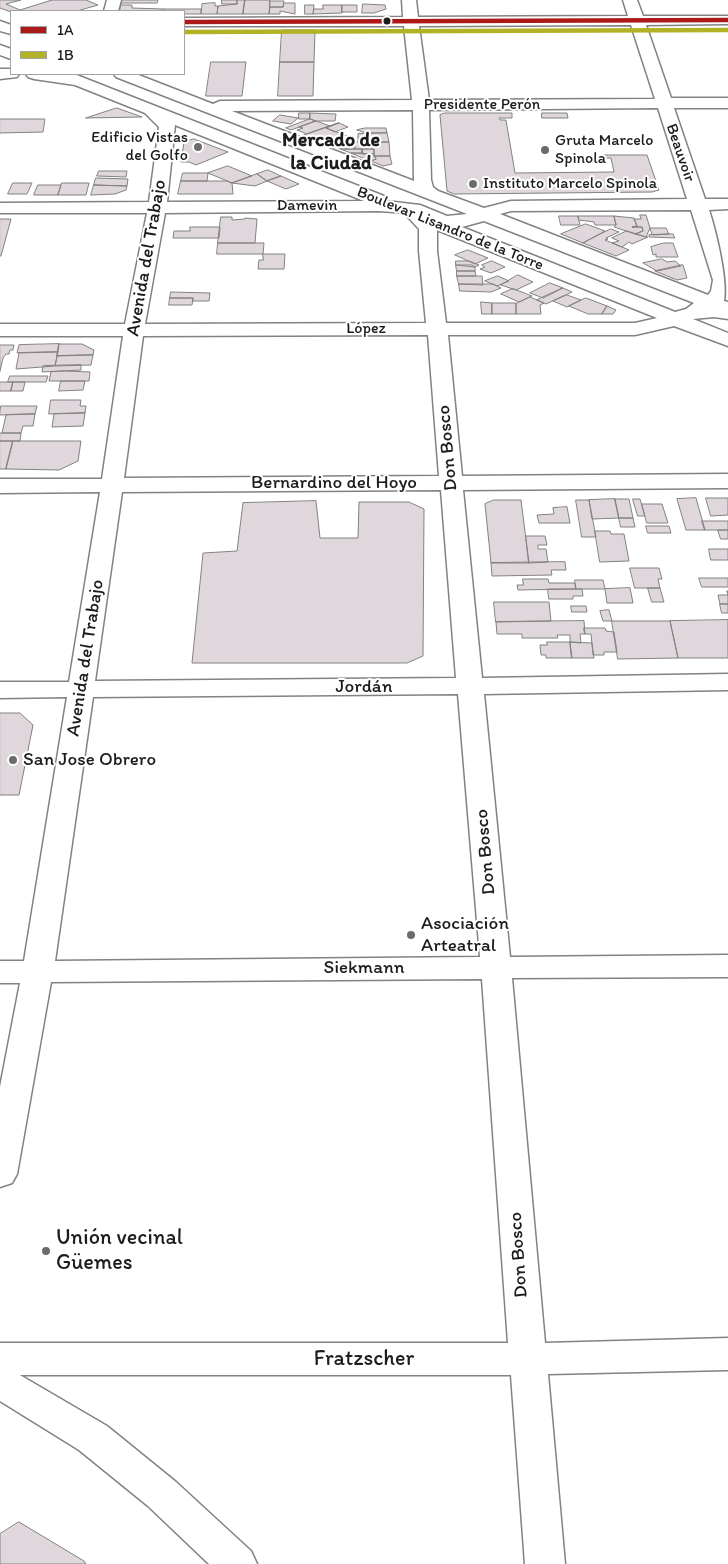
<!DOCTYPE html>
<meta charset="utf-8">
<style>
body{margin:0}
#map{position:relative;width:728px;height:1564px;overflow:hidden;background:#fff;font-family:Itim,sans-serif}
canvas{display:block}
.legend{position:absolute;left:10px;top:10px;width:175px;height:65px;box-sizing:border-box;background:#fff;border:1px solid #a4a4a4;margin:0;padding:6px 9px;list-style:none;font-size:15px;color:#1c1c1c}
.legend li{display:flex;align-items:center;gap:10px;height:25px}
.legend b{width:25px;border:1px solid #a4a4a4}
</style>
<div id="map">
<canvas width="728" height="1564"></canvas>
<ul class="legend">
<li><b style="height:6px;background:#ac1919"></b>1A</li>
<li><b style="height:6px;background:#b2b226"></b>1B</li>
</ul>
</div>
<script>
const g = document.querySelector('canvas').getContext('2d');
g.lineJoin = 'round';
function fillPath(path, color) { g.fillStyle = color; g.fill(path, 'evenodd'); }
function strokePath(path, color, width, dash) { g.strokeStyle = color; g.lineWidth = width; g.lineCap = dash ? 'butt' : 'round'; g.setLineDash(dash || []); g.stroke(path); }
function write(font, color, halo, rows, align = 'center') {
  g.font = font + ' Itim,sans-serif'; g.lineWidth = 4; g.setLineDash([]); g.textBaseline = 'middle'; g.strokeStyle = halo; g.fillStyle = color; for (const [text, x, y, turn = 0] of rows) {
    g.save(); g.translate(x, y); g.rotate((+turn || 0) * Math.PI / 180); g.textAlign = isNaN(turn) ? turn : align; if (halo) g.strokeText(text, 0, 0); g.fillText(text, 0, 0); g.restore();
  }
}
const building = new Path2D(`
 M 0,0 L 21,0 L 6,4 L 20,10 L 52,0 L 86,0 L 98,5 L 77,11 L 11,12 L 0,8 Z
 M 122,0 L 158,0 L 157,3 L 121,3 Z
 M 222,0 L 237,0 L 237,4 L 222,4 Z
 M 237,0 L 245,0 L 243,14 L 217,14 L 218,6 L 237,4 Z
 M 245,0 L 270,0 L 269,14 L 243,14 Z
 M 270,1 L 284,1 L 283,7 L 270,7 Z
 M 215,3 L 215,6 L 218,6 L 217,14 L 201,14 L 202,4 Z
 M 284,3 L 295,3 L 295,14 L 280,11 L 280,14 L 269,14 L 270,7 L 283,7 Z
 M 363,4 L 385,5 L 386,9 L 374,13 L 362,13 Z
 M 121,5 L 132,5 L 132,8 L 164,9 L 163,11 L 120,11 Z
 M 305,5 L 314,5 L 313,14 L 305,14 Z
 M 323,5 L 342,5 L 342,13 L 313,14 L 314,9 L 323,9 Z
 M 342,5 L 357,5 L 357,12 L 342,12 Z
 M 164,9 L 201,9 L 201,14 L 184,14 L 184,11 L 163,11 Z
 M 282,30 L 315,30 L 314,62 L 280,62 Z
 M 211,62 L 246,62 L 242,96 L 206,96 Z
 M 280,62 L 314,62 L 313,96 L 278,96 Z
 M 117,108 L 142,117 L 86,118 Z
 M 299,113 L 310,113 L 310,119 L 299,119 Z
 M 310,113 L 336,114 L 335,121 L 316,121 L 310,119 Z
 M 445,113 L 512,113 L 512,118 L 499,118 L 500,120 L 506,120 L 515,173 L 614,172 L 611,158 L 603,158 L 603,155 L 647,155 L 659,190 L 652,192 L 454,194 L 447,191 L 440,115 Z
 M 542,113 L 567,113 L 568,118 L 542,118 Z
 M 280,115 L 298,118 L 291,124 L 273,121 Z
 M 0,119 L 45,119 L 43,132 L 0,133 Z
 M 310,119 L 316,121 L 291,130 L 286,128 Z
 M 316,121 L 330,126 L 307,134 L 297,130 L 303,128 L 299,127 Z
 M 338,123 L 339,123 L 326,128 L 350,137 L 330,145 L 304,135 Z
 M 339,123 L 348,127 L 335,132 L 326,128 Z
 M 365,128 L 386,128 L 387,133 L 366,133 L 357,130 Z
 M 387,133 L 389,142 L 358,142 L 358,134 Z
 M 194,139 L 228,152 L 196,165 L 189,162 L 181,162 L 184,142 Z
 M 338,142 L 355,142 L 355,149 L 341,149 L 330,145 Z
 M 355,142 L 389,142 L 390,156 L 374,156 L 374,149 L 355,149 Z
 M 341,149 L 362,149 L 363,153 L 351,153 Z
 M 362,149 L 374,149 L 374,154 L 362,154 Z
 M 351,153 L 374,154 L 376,159 L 371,161 Z
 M 374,156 L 390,156 L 392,164 L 383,166 L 371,161 L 376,159 Z
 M 228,166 L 252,176 L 232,183 L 208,173 Z
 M 268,170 L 281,176 L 267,181 L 257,174 Z
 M 99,171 L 127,171 L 126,177 L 97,176 Z
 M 183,173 L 208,173 L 207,181 L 181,181 Z
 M 257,174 L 267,181 L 255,186 L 232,183 Z
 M 281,176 L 299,184 L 286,189 L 267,181 Z
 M 96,178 L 128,179 L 127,186 L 94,185 Z
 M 181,181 L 227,181 L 232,183 L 233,194 L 178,194 Z
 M 13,183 L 32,183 L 27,194 L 8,194 Z
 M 62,183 L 89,183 L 86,195 L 58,195 Z
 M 38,185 L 61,185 L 58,195 L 34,195 Z
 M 94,185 L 127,186 L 126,190 L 115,194 L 91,195 Z
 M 640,215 L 646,215 L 650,228 L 646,237 L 635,234 L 643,231 L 642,227 L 632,227 L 637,226 L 634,219 L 641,219 Z
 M 559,216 L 578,216 L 580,225 L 561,225 Z
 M 578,216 L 614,216 L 616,225 L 595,225 L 594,222 L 579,220 Z
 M 614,216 L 634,218 L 637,226 L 632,227 L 642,227 L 643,231 L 635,234 L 614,227 L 616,225 Z
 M 221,217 L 232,217 L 232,220 L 245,219 L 245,218 L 257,219 L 255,243 L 218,243 Z
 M 0,219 L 11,219 L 1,256 L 0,256 Z
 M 586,224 L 605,231 L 583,243 L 561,234 Z
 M 190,227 L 220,227 L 219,238 L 173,238 L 174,231 L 190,231 Z
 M 650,228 L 666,228 L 669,234 L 653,235 Z
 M 611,229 L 619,232 L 606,238 L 608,239 L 605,240 L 629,250 L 616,256 L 583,243 Z
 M 627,231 L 646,237 L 648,237 L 632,244 L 629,242 L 622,247 L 612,243 L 619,241 L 612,238 Z
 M 669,234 L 673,234 L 675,238 L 649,237 L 649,235 Z
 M 218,243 L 264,243 L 263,254 L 217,254 Z
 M 664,243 L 673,243 L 678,257 L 656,257 L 656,254 L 653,255 L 651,247 Z
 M 468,250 L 488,258 L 475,264 L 455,255 Z
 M 263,254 L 285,254 L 284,269 L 258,269 L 259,260 L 263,260 Z
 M 662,259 L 667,262 L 675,261 L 681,266 L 657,271 L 643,263 Z
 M 456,261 L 469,261 L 479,265 L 475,267 L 456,265 Z
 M 492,261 L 505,267 L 491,273 L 480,269 L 485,267 L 482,265 Z
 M 456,265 L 472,265 L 475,267 L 475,271 L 457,271 Z
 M 683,265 L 687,278 L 677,280 L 655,271 Z
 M 457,271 L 475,271 L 476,276 L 457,276 Z
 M 518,275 L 533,282 L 516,290 L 501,285 Z
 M 457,276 L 482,276 L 483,285 L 459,284 Z
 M 498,276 L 509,281 L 497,286 L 485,281 Z
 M 550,283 L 563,288 L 543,298 L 530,293 Z
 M 459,284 L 493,284 L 501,288 L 491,292 L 460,291 Z
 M 563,288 L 572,292 L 546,304 L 537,300 Z
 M 512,289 L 514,289 L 532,296 L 519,302 L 501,294 Z
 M 171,292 L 210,293 L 209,301 L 193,301 L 193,298 L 170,298 Z
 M 567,295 L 581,300 L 567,307 L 553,301 Z
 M 530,297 L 544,303 L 540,305 L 541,314 L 516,314 L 516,304 Z
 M 170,298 L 193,298 L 192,305 L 169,305 Z
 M 586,298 L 607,306 L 602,314 L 588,314 L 569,306 Z
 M 481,302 L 492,303 L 492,314 L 482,314 Z
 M 492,303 L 516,303 L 516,314 L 492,314 Z
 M 607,306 L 616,310 L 613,314 L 602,314 Z
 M 59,344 L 82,344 L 94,350 L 93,355 L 57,356 Z
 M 59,344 L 58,352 L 17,353 L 19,345 Z
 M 0,345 L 14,345 L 13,350 L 10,350 L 9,354 L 6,354 L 3,358 L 0,371 Z
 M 58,352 L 55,366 L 16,369 L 19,353 Z
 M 93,355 L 91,365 L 55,366 L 57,356 Z
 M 81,365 L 81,370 L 42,372 L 43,366 Z
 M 65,371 L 90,372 L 89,381 L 49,381 L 51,372 Z
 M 10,376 L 48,376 L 46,382 L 8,382 Z
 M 61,381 L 85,381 L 83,390 L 59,391 Z
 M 0,382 L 13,382 L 11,391 L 0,391 Z
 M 13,382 L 25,382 L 23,391 L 11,391 Z
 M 51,400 L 81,400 L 80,406 L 86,406 L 85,413 L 49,414 Z
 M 1,406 L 37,406 L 35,414 L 0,415 Z
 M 85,413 L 83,426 L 52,427 L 54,414 Z
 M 35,414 L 33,426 L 23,426 L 21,433 L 2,433 L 6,415 Z
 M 0,433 L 21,433 L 20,441 L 0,441 Z
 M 0,441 L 13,441 L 6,469 L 0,469 Z
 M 13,441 L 81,441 L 78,461 L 59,470 L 6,469 Z
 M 696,498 L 705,530 L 686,530 L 677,499 Z
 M 706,498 L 728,498 L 728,515 L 711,516 Z
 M 615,499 L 619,518 L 592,519 L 589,500 Z
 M 615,499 L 629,499 L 633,518 L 619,518 Z
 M 633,499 L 640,499 L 645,516 L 638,516 Z
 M 494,500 L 521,500 L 529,563 L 491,563 L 485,504 Z
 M 576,500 L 589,500 L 596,537 L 582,537 Z
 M 316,501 L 320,538 L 358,538 L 359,502 L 409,502 L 424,509 L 423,656 L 407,663 L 192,663 L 203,553 L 237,551 L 243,503 Z
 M 642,504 L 662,504 L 668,523 L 647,523 Z
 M 567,507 L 570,523 L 539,523 L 537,515 L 554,514 L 553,508 Z
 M 619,518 L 633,518 L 635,527 L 621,527 Z
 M 702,521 L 728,521 L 728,530 L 705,530 Z
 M 646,526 L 669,526 L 671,533 L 648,533 Z
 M 718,530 L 728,530 L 728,539 L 721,539 Z
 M 595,531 L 610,531 L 611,534 L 624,534 L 629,561 L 600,562 Z
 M 526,536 L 545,536 L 547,545 L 538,545 L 538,549 L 546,549 L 548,562 L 529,563 Z
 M 709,549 L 728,549 L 728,560 L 711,560 Z
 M 565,562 L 566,570 L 551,570 L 552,575 L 492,576 L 491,563 Z
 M 630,568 L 659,568 L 662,579 L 658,579 L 660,588 L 635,588 Z
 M 699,578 L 728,578 L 728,587 L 702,587 Z
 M 523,579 L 548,579 L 549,583 L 575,583 L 576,589 L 518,590 L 517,585 L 523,585 Z
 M 575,580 L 603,580 L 605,589 L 576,589 Z
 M 630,588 L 633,603 L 607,603 L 605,589 Z
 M 648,588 L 660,588 L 664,602 L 652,602 Z
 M 548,589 L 582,589 L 583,596 L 573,596 L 573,599 L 549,599 Z
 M 727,591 L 728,591 L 728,604 L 720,604 L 718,595 L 728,595 Z
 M 494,602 L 549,602 L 551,621 L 496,622 Z
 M 720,604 L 728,604 L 728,613 L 722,613 Z
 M 571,606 L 586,606 L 587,612 L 572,612 Z
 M 609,610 L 612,621 L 603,621 L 600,611 Z
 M 728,620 L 728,658 L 678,658 L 670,621 Z
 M 584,621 L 585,634 L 580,634 L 581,643 L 570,642 L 570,635 L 557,635 L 558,638 L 522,638 L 522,634 L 497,634 L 496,622 Z
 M 612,621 L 670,621 L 678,658 L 618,659 Z
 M 584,628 L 605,628 L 606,631 L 614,632 L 617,652 L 604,652 L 604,655 L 593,655 L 591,634 L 585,634 Z
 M 547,642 L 570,642 L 572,658 L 546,658 L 546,655 L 541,655 L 540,645 L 547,645 Z
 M 570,642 L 592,643 L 594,658 L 572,658 Z
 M 0,713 L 20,713 L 33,725 L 19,795 L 0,795 Z
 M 19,1522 L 84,1561 L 86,1564 L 0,1564 L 0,1534 Z`);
fillPath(building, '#e0d7dd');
strokePath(building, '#828282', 1);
const minor = new Path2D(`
 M 107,0 L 121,0 L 118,11 L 104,11 Z
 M 402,0 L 416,0 L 418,17 L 628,16 L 623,0 L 637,0 L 643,16 L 728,16 L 728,24 L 646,25 L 671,98 L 728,98 L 728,108 L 674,108 L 705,199 L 728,199 L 728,209 L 709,210 C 716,231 728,281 724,301 L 728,302 L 728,319 L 714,317 L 693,319 L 728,333 L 728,346 L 674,326 L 635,335 L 448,335 L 462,476 L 728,474 L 728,488 L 463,490 L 482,678 L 728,674 L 728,690 L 484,694 L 510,957 L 728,955 L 728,977 L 512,978 L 545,1343 L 728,1338 L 728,1370 L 548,1374 L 565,1564 L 525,1564 L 511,1375 L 0,1375 L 0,1343 L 508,1343 L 482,979 L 51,982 L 17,1174 L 12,1183 L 0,1187 L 0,1087 L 20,983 L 0,983 L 0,961 L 24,961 L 67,697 L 0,698 L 0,682 L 69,682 L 100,492 L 0,493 L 0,479 L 102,479 L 123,336 L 0,336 L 0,324 L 125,324 L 147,213 L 0,213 L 0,203 L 149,202 L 159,127 L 145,113 L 75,85 L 34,79 L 28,77 L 26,74 L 74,74 L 384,196 L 386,201 L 420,205 L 447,216 L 467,214 L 116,77 L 114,74 L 136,74 L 213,104 L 220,101 L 412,100 L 404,26 L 184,26 L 184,18 L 403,17 ZM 631,25 L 655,99 L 429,100 L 419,26 ZM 658,108 L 687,199 L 511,201 L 484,208 L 438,191 L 433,187 L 431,180 L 429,110 ZM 413,110 L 414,181 L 232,111 ZM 175,125 L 364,201 L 167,202 ZM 691,210 L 713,280 L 711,291 L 708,295 L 500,214 L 511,211 ZM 379,211 L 407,213 L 406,215 L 419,229 L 419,251 L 426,323 L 145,324 L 165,213 ZM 484,221 L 694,303 L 686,309 L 675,312 L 462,227 ZM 437,230 L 657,318 L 635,323 L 446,323 L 437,251 ZM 428,335 L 439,476 L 124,478 L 143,336 ZM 441,490 L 456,678 L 95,681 L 122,492 ZM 458,694 L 480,957 L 55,961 L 93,697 Z
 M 0,21 L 11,25 L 11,34 L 0,31 Z
 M 0,45 L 11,49 L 11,59 L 0,55 Z
 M 0,69 L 11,69 L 11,74 L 19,74 L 17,77 L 0,79 Z`);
const major = new Path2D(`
 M 0,1366 L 13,1371 L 107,1426 L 176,1482 L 251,1551 L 257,1564 L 209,1564 L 148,1506 L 79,1450 L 0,1401 Z`);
strokePath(minor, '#828282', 3);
strokePath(major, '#828282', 3);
fillPath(minor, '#fff');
fillPath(major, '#fff');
strokePath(new Path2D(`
 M 184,22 L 728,20`), '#ac1919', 4.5);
strokePath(new Path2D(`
 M 184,32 L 728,30`), '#b2b226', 4.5);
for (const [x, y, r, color] of [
 [387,21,4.5,"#1c1c1c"],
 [198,147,5,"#6b6b6b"],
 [545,150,5,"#6b6b6b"],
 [473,184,5,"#6b6b6b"],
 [13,760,5,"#6b6b6b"],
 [411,935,5,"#6b6b6b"],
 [46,1251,5,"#6b6b6b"]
]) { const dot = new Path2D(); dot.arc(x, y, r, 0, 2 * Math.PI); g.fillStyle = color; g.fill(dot); strokePath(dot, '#fff', 2); }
write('16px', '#1c1c1c', '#fff', [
 ["Presidente Perón",482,105],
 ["Beauvoir",680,153,71],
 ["Damevin",307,206],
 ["Boulevar Lisandro de la Torre",450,229,22],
 ["López",366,329]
]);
write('16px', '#1c1c1c', '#fff', [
 ["Edificio Vistas",188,138,"right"],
 ["del Golfo",188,156,"right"],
 ["Gruta Marcelo",555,141],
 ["Spinola",555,159],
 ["Instituto Marcelo Spinola",483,184]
], 'left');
write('19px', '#1c1c1c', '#fff', [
 ["Avenida del Trabajo",147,258,-80],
 ["Don Bosco",448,448,-95],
 ["Bernardino del Hoyo",334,483],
 ["Avenida del Trabajo",86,658,-81],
 ["Jordán",364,687],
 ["Don Bosco",486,852,-95],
 ["Siekmann",364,968],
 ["Don Bosco",519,1255,-94]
]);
write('19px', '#1c1c1c', '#fff', [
 ["San Jose Obrero",23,760],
 ["Asociación",421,924],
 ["Arteatral",421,946]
], 'left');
write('bold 20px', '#1c1c1c', '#fff', [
 ["Mercado de",331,141],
 ["la Ciudad",331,164]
]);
write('22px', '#1c1c1c', '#fff', [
 ["Unión vecinal",56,1238],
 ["Güemes",56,1263]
], 'left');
write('22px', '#1c1c1c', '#fff', [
 ["Fratzscher",364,1359]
]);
</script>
